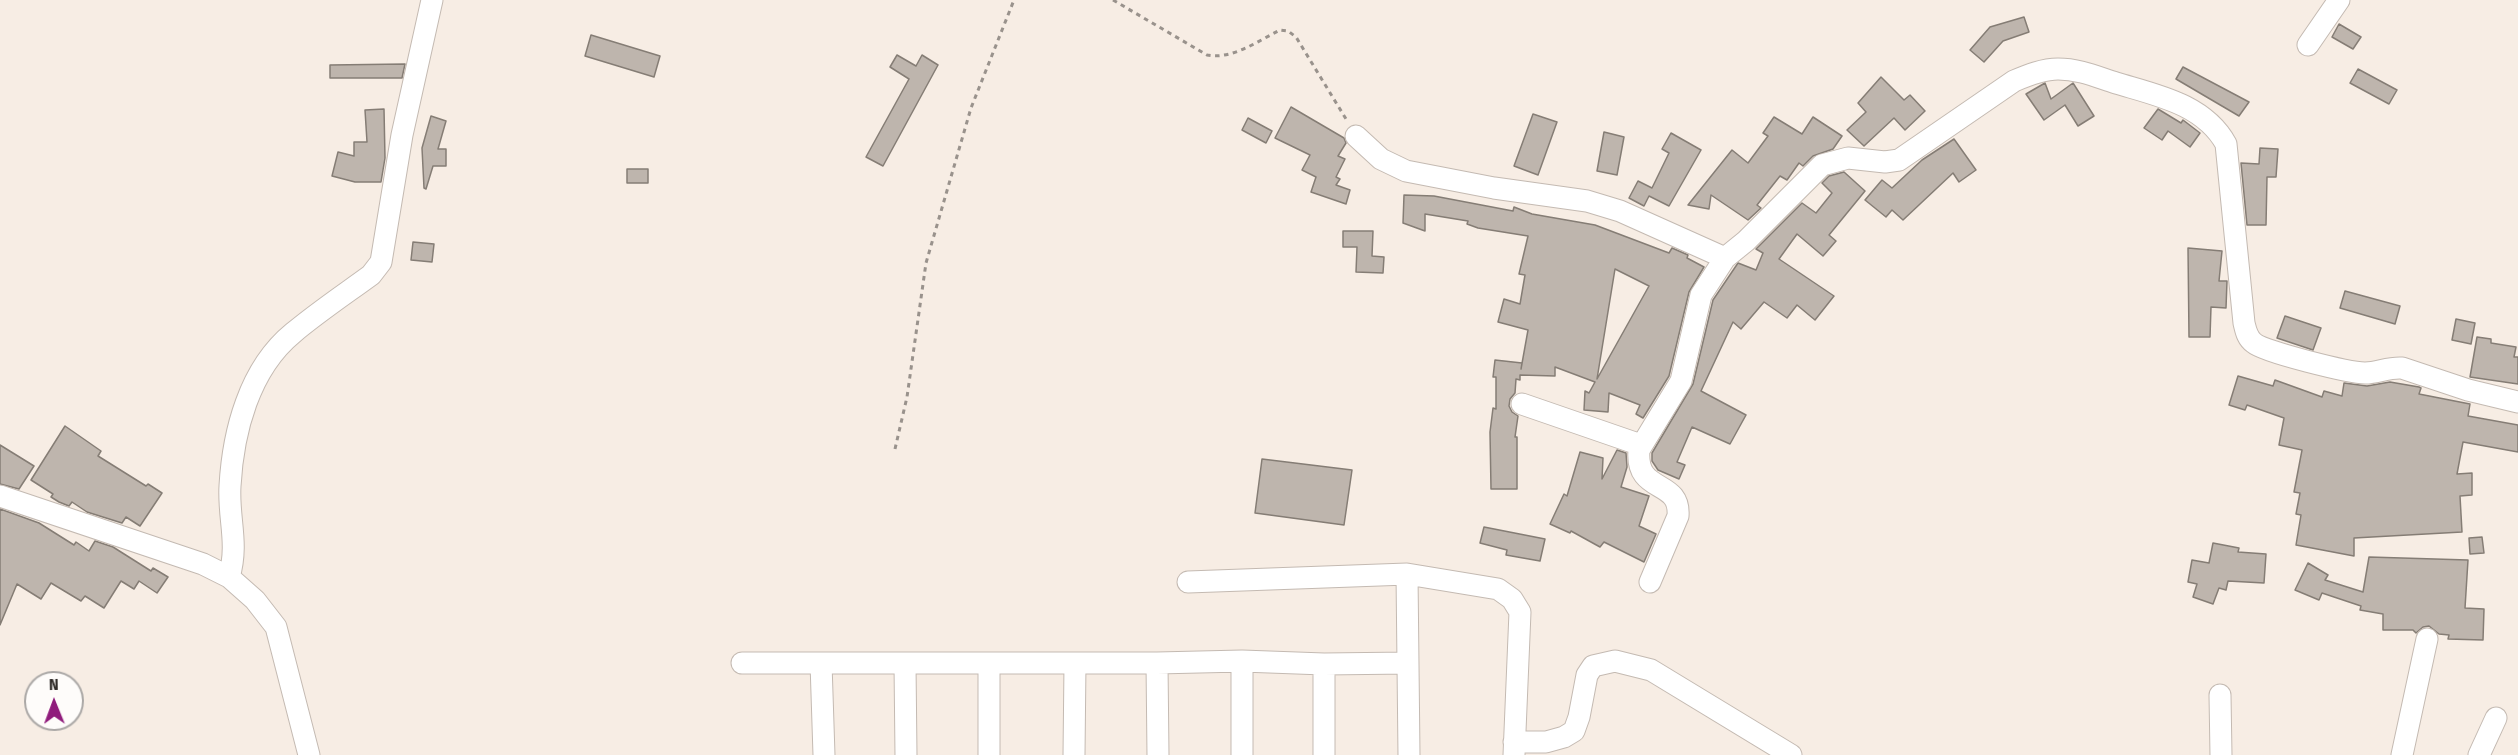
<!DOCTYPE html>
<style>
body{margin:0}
#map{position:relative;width:2518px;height:755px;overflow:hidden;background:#f7ede4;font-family:"Fira Sans Condensed",sans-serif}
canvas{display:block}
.north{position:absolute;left:24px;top:671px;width:60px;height:60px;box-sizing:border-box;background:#fefcfa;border:2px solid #aba8a6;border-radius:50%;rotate:359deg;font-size:16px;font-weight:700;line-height:24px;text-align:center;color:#2e2a27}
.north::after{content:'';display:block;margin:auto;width:21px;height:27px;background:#901c7c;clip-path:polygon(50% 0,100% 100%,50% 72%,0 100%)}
</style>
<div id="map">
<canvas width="2518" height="755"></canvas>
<div class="north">N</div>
</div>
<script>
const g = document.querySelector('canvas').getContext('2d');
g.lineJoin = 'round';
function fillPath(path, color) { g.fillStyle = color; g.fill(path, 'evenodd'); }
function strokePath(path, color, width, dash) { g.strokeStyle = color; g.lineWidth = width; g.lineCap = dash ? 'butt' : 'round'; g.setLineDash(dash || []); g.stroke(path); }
const building = new Path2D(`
 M 2024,17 L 2029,32 L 2003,41 L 1984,62 L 1970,50 L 1990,27 Z
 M 2339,24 L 2361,37 L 2353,49 L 2332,37 Z
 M 591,35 L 660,56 L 654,77 L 585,56 Z
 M 897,55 L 916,66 L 922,55 L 938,65 L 883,166 L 866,157 L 909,79 L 890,67 Z
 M 405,64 L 402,78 L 330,78 L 330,65 Z
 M 2183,67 L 2249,102 L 2239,116 L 2176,79 Z
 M 2358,69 L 2397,90 L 2389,104 L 2350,83 Z
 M 1881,77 L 1904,100 L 1910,95 L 1925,111 L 1905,130 L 1894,118 L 1864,146 L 1847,130 L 1866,112 L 1858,103 Z
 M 2045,83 L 2051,99 L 2073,83 L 2094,116 L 2078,126 L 2065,105 L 2044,120 L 2026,94 Z
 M 1291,107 L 1344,138 L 1346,143 L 1338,156 L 1345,159 L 1336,177 L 1340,179 L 1336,185 L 1350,190 L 1346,204 L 1311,192 L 1316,177 L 1302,170 L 1310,155 L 1275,138 Z
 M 384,109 L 385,158 L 381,182 L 355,182 L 332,176 L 338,152 L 354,156 L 354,142 L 367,142 L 365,110 Z
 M 2158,109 L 2181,123 L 2183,120 L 2200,133 L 2190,147 L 2168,131 L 2162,140 L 2144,128 Z
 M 1533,114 L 1557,122 L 1538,175 L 1514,166 Z
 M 431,116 L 446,121 L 438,149 L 446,149 L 446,166 L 433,166 L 426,189 L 424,188 L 422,148 Z
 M 1774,117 L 1802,134 L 1813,117 L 1842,136 L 1833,149 L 1813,156 L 1803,166 L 1799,163 L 1787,180 L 1780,176 L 1757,205 L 1761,208 L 1748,220 L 1711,195 L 1709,209 L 1688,205 L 1732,150 L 1748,163 L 1768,136 L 1763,133 Z
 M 1248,118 L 1272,131 L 1266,143 L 1242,130 Z
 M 1604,132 L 1624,137 L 1617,175 L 1597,171 Z
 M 1671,133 L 1701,150 L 1669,206 L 1649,196 L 1644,206 L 1629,198 L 1638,181 L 1652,188 L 1669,153 L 1662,149 Z
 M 1954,139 L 1976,170 L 1959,182 L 1953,173 L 1903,220 L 1892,210 L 1886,217 L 1865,200 L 1882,180 L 1892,188 L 1922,160 Z
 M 2260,148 L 2278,149 L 2276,177 L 2267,177 L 2266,225 L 2247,225 L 2241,163 L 2259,164 Z
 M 627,169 L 648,169 L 648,183 L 627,183 Z
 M 1844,172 L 1865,191 L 1829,235 L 1836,241 L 1823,256 L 1797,234 L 1779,259 L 1834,296 L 1815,320 L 1797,305 L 1787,318 L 1764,302 L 1741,329 L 1733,322 L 1701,391 L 1746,415 L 1730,444 L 1692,427 L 1677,462 L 1685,465 L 1679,479 L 1658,470 L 1652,461 L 1652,453 L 1693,384 L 1713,300 L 1738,263 L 1756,270 L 1763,253 L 1756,249 L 1802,203 L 1816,213 L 1832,193 L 1822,183 L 1829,176 Z
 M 1404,195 L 1434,196 L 1513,211 L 1514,207 L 1532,214 L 1595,225 L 1669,253 L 1672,248 L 1688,255 L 1687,258 L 1704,267 L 1689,292 L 1669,376 L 1643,418 L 1636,414 L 1640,405 L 1609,393 L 1608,412 L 1584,410 L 1585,391 L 1589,393 L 1595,382 L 1555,367 L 1555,376 L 1520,375 L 1520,380 L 1516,379 L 1515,393 L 1510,399 L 1509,406 L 1512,412 L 1518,416 L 1515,437 L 1517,437 L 1517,489 L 1491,489 L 1490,432 L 1493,408 L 1496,409 L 1496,377 L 1493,377 L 1495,360 L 1522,363 L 1521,369 L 1528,330 L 1498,322 L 1504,299 L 1520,304 L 1525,275 L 1519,274 L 1528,236 L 1478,228 L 1467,224 L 1468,221 L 1425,214 L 1425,231 L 1403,223 ZM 1615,269 L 1649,286 L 1597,379 Z
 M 1343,231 L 1373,231 L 1372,256 L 1384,257 L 1383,273 L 1356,272 L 1357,247 L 1343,247 Z
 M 413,242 L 434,244 L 432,262 L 411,260 Z
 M 2188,248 L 2222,251 L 2219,281 L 2227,281 L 2226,308 L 2211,307 L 2210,337 L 2189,337 Z
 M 2345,291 L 2400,306 L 2395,324 L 2340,308 Z
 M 2285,316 L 2321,328 L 2313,350 L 2277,338 Z
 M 2456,319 L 2475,323 L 2471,344 L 2452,340 Z
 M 2477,337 L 2491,339 L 2491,343 L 2516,347 L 2514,357 L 2518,357 L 2518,384 L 2470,377 Z
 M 2238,376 L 2273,386 L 2275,380 L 2322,397 L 2324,391 L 2342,396 L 2344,383 L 2367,386 L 2390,382 L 2419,387 L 2421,388 L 2419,394 L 2470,404 L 2468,416 L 2518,425 L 2518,452 L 2463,442 L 2457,474 L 2472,473 L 2472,495 L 2460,496 L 2462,532 L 2354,538 L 2354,556 L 2296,545 L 2301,515 L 2296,514 L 2300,493 L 2294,492 L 2302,450 L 2279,445 L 2284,418 L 2247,405 L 2245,410 L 2229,405 Z
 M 65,426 L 101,451 L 98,456 L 146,486 L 148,484 L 162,493 L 140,526 L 126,517 L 122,523 L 87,512 L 72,502 L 69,506 L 59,502 L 51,497 L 53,494 L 31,480 Z
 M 0,445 L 34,466 L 19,489 L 0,484 Z
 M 1617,450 L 1626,453 L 1627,467 L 1621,487 L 1649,496 L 1639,526 L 1656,534 L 1644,562 L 1604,542 L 1600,547 L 1571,531 L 1570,533 L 1550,524 L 1564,494 L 1567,496 L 1580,452 L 1603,458 L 1602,479 Z
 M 1262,459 L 1352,470 L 1344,525 L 1255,513 Z
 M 0,509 L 39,523 L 74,545 L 76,542 L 89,551 L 95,541 L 113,547 L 151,571 L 153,568 L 168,577 L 157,593 L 139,581 L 134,589 L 121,581 L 104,608 L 85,596 L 81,601 L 51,583 L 41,599 L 17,584 L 0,625 Z
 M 1484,527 L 1545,539 L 1540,561 L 1506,555 L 1507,550 L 1480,543 Z
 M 2482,537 L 2484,553 L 2470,554 L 2469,538 Z
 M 2213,543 L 2239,548 L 2238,552 L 2266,554 L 2264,583 L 2228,581 L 2226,590 L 2219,588 L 2213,604 L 2193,597 L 2197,584 L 2188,582 L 2192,560 L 2209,563 Z
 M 2369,557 L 2468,560 L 2465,608 L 2484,609 L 2483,640 L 2448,639 L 2449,635 L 2439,634 L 2429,626 L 2423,627 L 2416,633 L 2413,630 L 2383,630 L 2383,614 L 2360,610 L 2361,606 L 2322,593 L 2319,600 L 2295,590 L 2308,563 L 2328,575 L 2325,580 L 2363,592 Z`);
fillPath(building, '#beb5ad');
strokePath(building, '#857d75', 1.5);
const minor = new Path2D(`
 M 2308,45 L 2339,0
 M 1356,136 L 1381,159 L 1406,171 L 1494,188 L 1587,201 L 1620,211 L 1725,258 L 1746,241 L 1822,165 L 1848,158 L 1885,162 L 1899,160 L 2014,81 C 2028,75 2043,69 2058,69 C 2079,69 2097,77 2116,83 C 2156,95 2204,104 2226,144 L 2244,323 C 2246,331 2247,338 2254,343 C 2264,352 2350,373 2365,373 C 2378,373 2388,367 2402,368 L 2468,390 L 2518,402
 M 1522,404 L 1641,445
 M 0,496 L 203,564 L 229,577 L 255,600 L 276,627 L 309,755
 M 1407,574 L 1409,755
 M 229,577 C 239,543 228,519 230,486 C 233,432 249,369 293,333 C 318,312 345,294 371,275 L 381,262 L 402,135 L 432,0
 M 1188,582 L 1407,574 L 1498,589 L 1512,599 L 1520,612 L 1514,755
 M 1650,582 L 1678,516 C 1681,478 1635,495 1639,450 L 1681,381 L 1701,295 L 1725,258
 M 1242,661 L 1242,755
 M 742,663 L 1157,663 L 1242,661 L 1324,664 L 1408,663
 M 821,663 L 824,755
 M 1157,663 L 1158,755
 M 905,664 L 906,755
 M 2220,695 L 2221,755
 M 1514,742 L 1546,742 L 1564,737 L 1574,731 L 1579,717 L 1587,675 L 1593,666 L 1615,661 L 1651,670 L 1791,755
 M 989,755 L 989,664
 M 1074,755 L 1075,664
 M 1324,755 L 1324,664
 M 2402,755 L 2427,639
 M 2479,755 L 2496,718`);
strokePath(minor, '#c4bab2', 23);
strokePath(new Path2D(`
 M 1113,0 L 1207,55 C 1232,60 1258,41 1280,30 L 1288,31 L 1296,37 L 1346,119
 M 895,449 L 907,397 L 926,263 L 971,108 L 1014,0`), '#99928c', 3, [4.5, 4.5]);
strokePath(minor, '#fff', 21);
</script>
